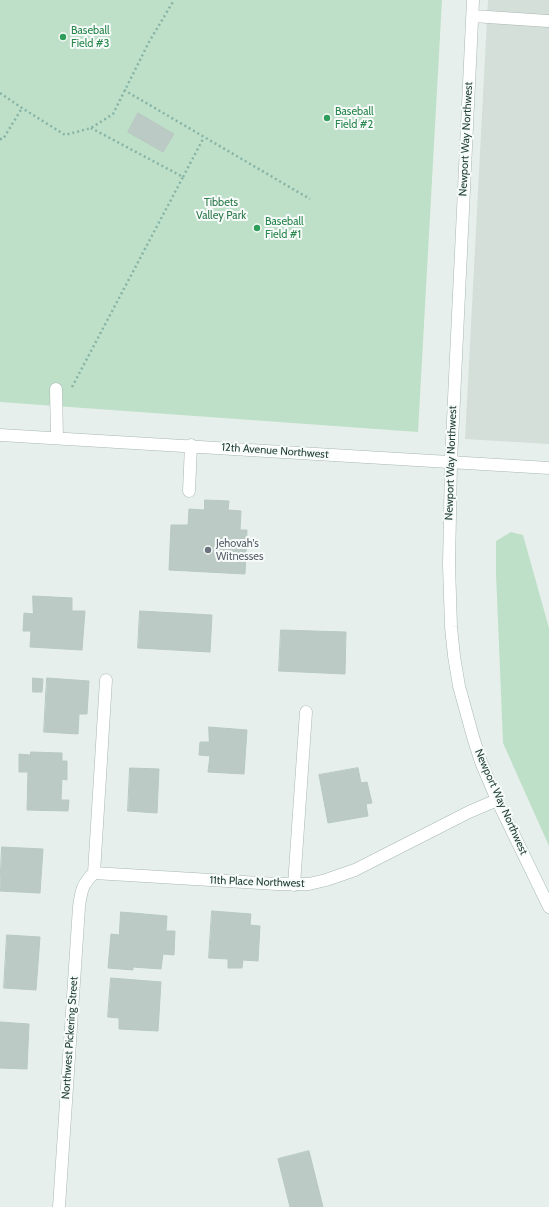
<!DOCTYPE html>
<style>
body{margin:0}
canvas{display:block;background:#e6efeb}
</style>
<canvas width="549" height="1207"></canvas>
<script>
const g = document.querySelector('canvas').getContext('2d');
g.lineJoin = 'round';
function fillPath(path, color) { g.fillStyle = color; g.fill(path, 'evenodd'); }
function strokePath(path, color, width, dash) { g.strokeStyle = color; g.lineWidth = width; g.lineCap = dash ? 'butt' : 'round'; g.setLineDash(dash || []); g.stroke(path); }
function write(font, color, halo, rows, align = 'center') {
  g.font = font + ' Cabin,sans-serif'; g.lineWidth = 4; g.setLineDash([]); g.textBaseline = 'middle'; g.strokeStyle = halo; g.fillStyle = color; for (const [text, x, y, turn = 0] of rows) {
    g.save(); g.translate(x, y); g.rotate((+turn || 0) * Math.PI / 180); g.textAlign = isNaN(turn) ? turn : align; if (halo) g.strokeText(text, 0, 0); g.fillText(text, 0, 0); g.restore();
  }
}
fillPath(new Path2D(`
 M 488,0 L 549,0 L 549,444 L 465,439 Z`), '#d4dfda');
fillPath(new Path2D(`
 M 0,0 L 442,0 L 418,432 L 0,402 Z
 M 511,532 L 523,535 L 549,628 L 549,846 L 503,743 L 496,573 L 496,541 Z`), '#bfe0c8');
const building = new Path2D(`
 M 138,113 L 174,134 L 163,152 L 128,132 Z
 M 205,500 L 229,501 L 228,510 L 241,511 L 240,530 L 247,530 L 245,574 L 169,570 L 171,525 L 188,525 L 189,509 L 204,510 Z
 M 33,596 L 72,598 L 72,611 L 85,611 L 82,650 L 30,647 L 31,631 L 23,631 L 24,613 L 33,614 Z
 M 140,611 L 212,615 L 210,652 L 138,648 Z
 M 281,630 L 346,632 L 345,674 L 279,671 Z
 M 33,678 L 43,679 L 42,692 L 33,692 Z
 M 47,678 L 89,681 L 87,714 L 79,714 L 78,734 L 44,732 Z
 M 209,727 L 247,730 L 244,774 L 208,772 L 210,756 L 199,755 L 200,742 L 209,742 Z
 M 31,752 L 62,753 L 62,761 L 67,761 L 67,780 L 62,779 L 61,800 L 69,800 L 68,811 L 27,810 L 28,772 L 19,772 L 19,754 L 30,755 Z
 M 130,768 L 159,769 L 157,813 L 128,811 Z
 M 358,768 L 361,783 L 367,782 L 372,803 L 366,804 L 368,816 L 328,823 L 319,775 Z
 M 2,847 L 43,849 L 40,893 L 0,891 Z
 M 212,911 L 251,914 L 250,925 L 260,926 L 258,961 L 243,960 L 242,968 L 228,968 L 228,959 L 209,958 Z
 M 121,912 L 167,916 L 166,931 L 175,931 L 174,955 L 163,954 L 161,969 L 133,967 L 133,970 L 108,968 L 111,934 L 119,935 Z
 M 7,935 L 40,937 L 36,990 L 4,988 Z
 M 111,978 L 161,982 L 158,1031 L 119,1029 L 119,1018 L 108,1017 Z
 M 0,1022 L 29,1024 L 27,1069 L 0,1068 Z
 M 309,1151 L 323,1207 L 290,1207 L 278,1159 Z`);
fillPath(building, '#bbcac4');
strokePath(building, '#b8c9c2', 1);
const minor = new Path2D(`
 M 473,0 L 451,462 L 449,565 L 451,627 L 454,656 L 459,686 L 473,737 L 481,762 L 497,800 L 549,907
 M 473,16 L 548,21
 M 56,389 L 57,438
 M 0,435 L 549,468
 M 189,491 L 191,445
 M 94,873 L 277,884 L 309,884 L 326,880 L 355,870 L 469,812 L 497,800
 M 94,873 L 106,680
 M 294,885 L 306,712
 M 59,1207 L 79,907 C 81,892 82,884 94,873`);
strokePath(minor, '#a8b8b2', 13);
strokePath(new Path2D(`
 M 124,90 L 310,199
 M 0,93 L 22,108 L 65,135 L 91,128 L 113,114 L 149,42 L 174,0
 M 0,139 L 3,139 L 22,108
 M 183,177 L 204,137
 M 72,387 L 183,177 L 91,128`), '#86b3a5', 2.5, [2, 3]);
strokePath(minor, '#fff', 12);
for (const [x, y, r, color] of [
 [63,37,4,"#2e9e5b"],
 [327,118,4,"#2e9e5b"],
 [257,228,4,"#2e9e5b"],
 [208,550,4,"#6b7280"]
]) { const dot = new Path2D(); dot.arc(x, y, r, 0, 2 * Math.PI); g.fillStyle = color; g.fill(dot); strokePath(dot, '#f7fbf9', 1.5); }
write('11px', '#27864d', '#f7fbf9', [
 ["Baseball",71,31],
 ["Field #3",71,44],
 ["Baseball",335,112],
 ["Field #2",335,125],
 ["Baseball",265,222],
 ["Field #1",265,235]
], 'left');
write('11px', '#24423a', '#f7fbf9', [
 ["Newport Way Northwest",466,139,-87],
 ["12th Avenue Northwest",275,451,4],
 ["Newport Way Northwest",451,463,-88],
 ["Newport Way Northwest",501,802,66],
 ["11th Place Northwest",257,882,2],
 ["Northwest Pickering Street",70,1038,-86]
]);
write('11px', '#2d7a4b', '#f7fbf9', [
 ["Tibbets",221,203],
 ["Valley Park",221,216]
]);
write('11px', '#5b616d', '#f7fbf9', [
 ["Jehovah's",216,544],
 ["Witnesses",216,557]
], 'left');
</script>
